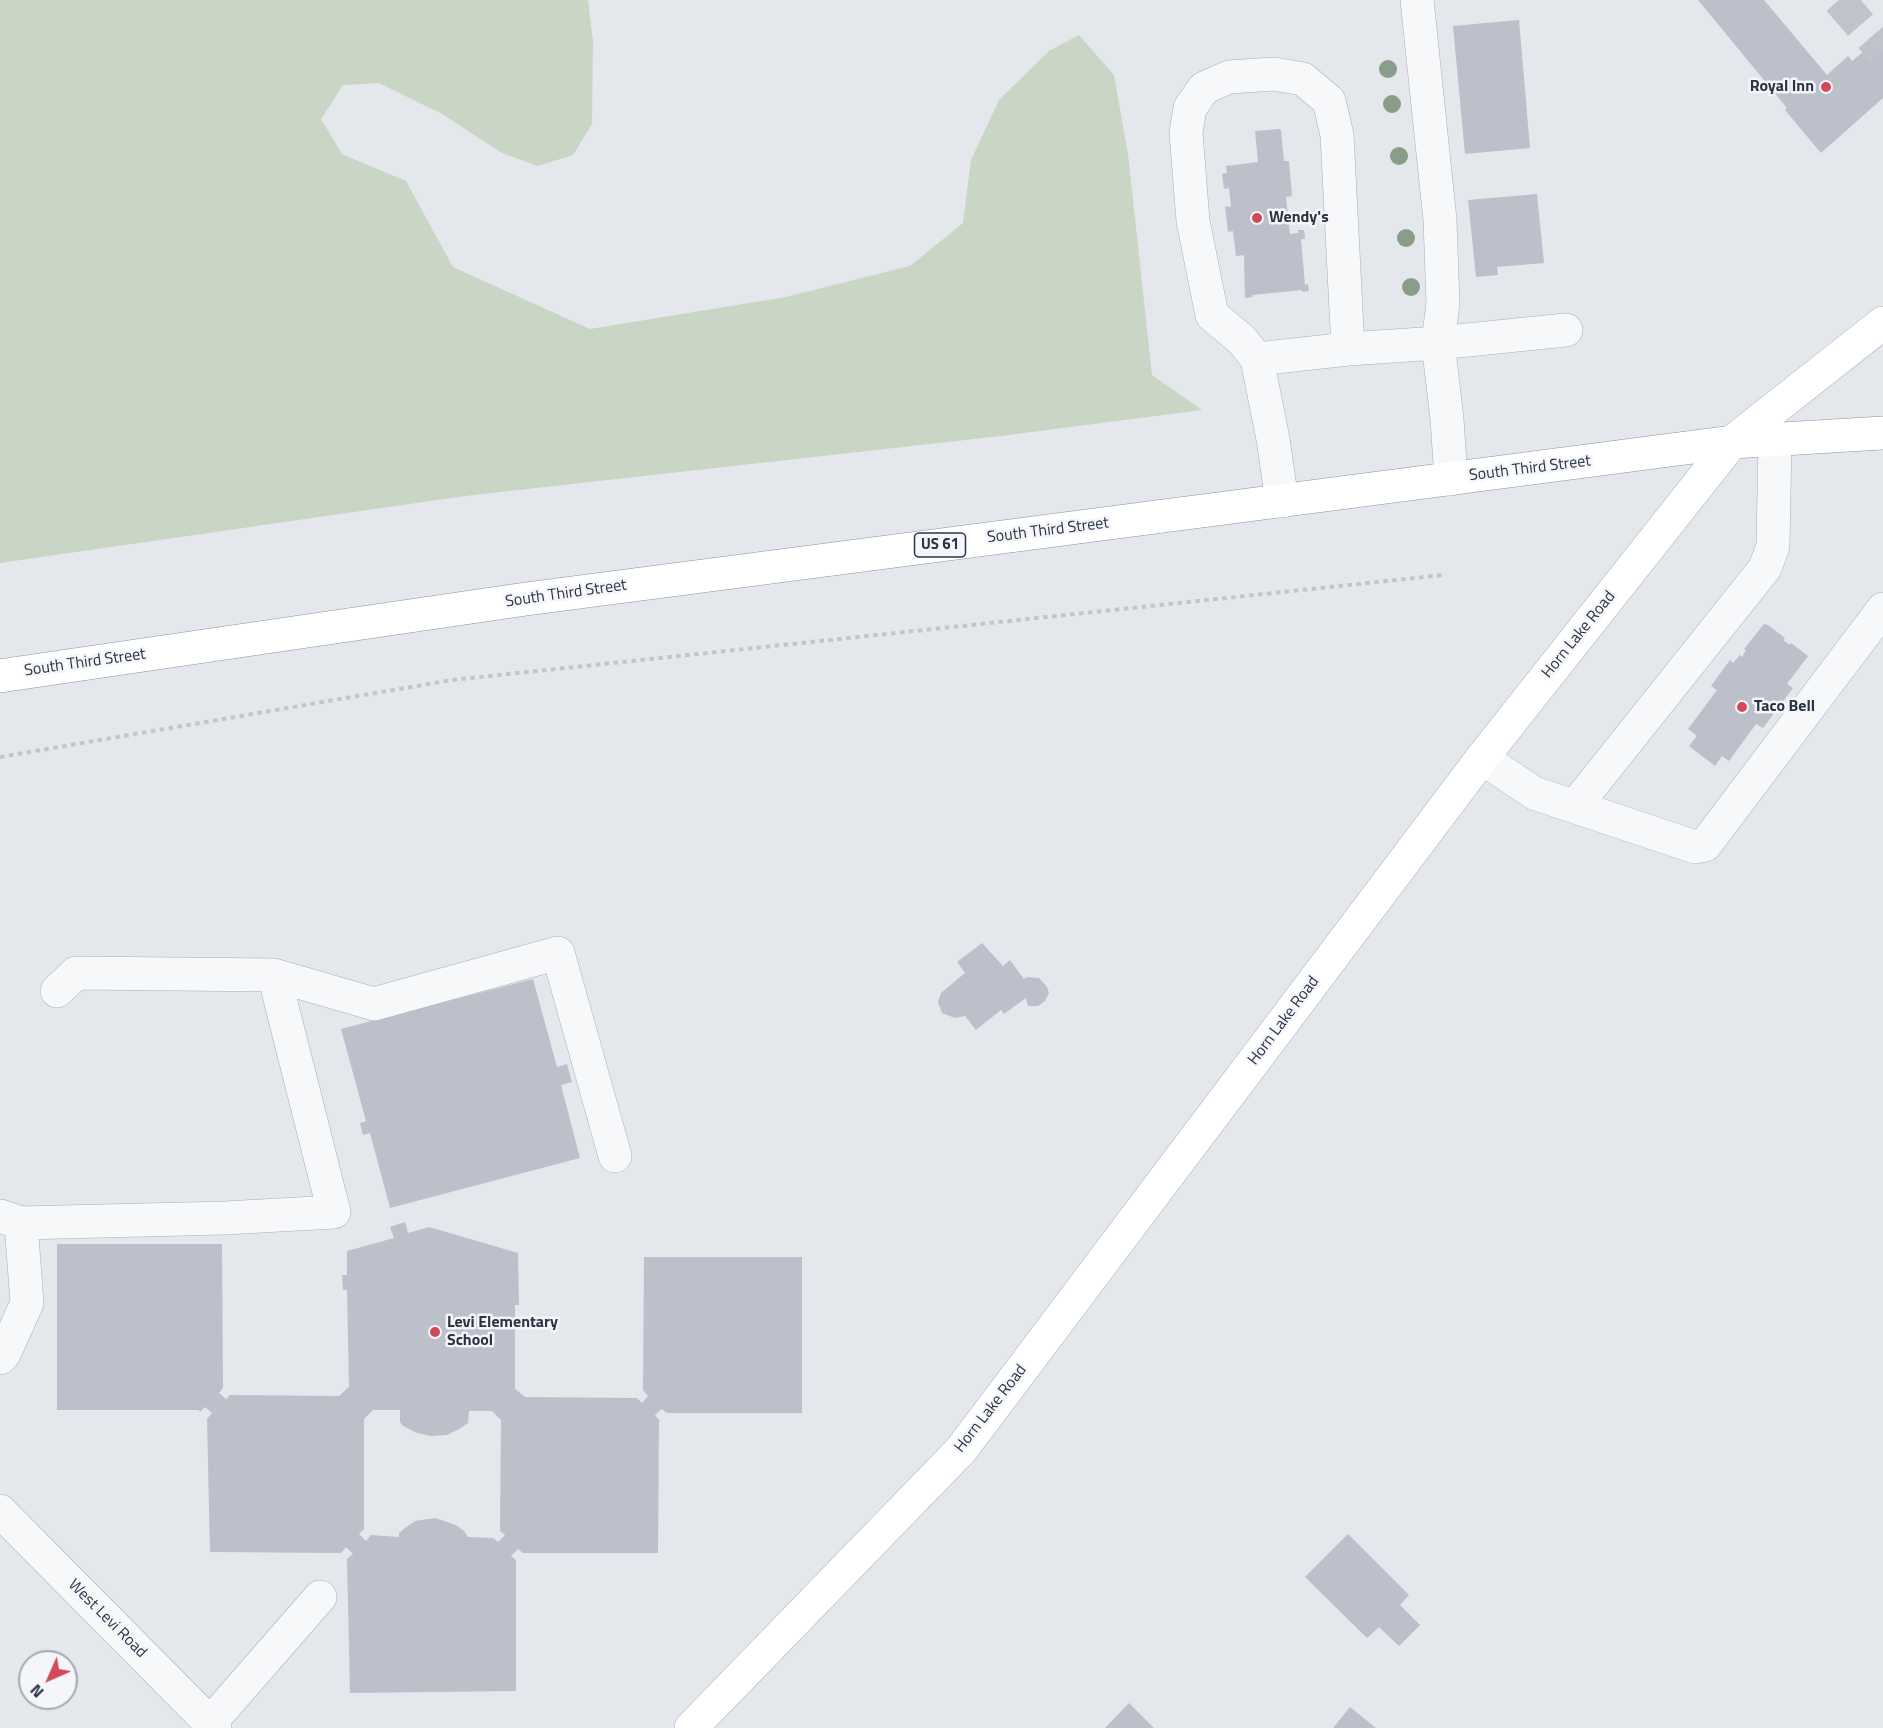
<!DOCTYPE html>
<style>
body{margin:0}
#map{position:relative;width:1883px;height:1728px;overflow:hidden;background:#e4e7ec;font-family:"Titillium Web",sans-serif}
canvas{display:block}
.north{position:absolute;left:18px;top:1650px;width:60px;height:60px;box-sizing:border-box;background:#f4f6f9;border:2px solid #a4a8b1;border-radius:50%;rotate:225deg;font-size:16px;font-weight:700;line-height:24px;text-align:center;color:#2b3445}
.north::after{content:'';display:block;margin:auto;width:21px;height:27px;background:#d1495b;clip-path:polygon(50% 0,100% 100%,50% 72%,0 100%)}
</style>
<div id="map">
<canvas width="1883" height="1728"></canvas>
<div class="north">N</div>
</div>
<script>
const g = document.querySelector('canvas').getContext('2d');
g.lineJoin = 'round';
function fillPath(path, color) { g.fillStyle = color; g.fill(path, 'evenodd'); }
function strokePath(path, color, width, dash) { g.strokeStyle = color; g.lineWidth = width; g.lineCap = dash ? 'butt' : 'round'; g.setLineDash(dash || []); g.stroke(path); }
function write(font, color, halo, rows, align = 'center') {
  g.font = font + ' "Titillium Web",sans-serif'; g.lineWidth = 5; g.setLineDash([]); g.textBaseline = 'middle'; g.strokeStyle = halo; g.fillStyle = color; for (const [text, x, y, turn = 0] of rows) {
    g.save(); g.translate(x, y); g.rotate((+turn || 0) * Math.PI / 180); g.textAlign = isNaN(turn) ? turn : align; if (halo) g.strokeText(text, 0, 0); g.fillText(text, 0, 0); g.restore();
  }
}
fillPath(new Path2D(`
 M 0,0 L 588,0 L 593,41 L 592,124 L 573,155 L 538,166 L 502,153 L 442,114 L 379,83 L 343,85 L 321,119 L 342,154 L 406,181 L 453,267 L 590,329 L 786,297 L 910,266 L 963,223 L 971,160 L 999,100 L 1049,51 L 1079,35 L 1114,75 L 1128,154 L 1152,375 L 1202,410 L 1001,436 L 465,496 L 0,563 Z`), '#c9d6c5');
fillPath(new Path2D(`
 M 1698,0 L 1764,0 L 1827,75 L 1848,56 L 1852,61 L 1883,36 L 1883,98 L 1821,153 L 1785,110 L 1787,108 Z
 M 1519,20 L 1530,148 L 1465,154 L 1453,26 Z
 M 1279,129 L 1281,130 L 1284,161 L 1289,161 L 1292,196 L 1286,197 L 1290,234 L 1298,233 L 1298,230 L 1304,230 L 1305,239 L 1301,239 L 1305,285 L 1308,284 L 1309,291 L 1302,292 L 1302,290 L 1252,295 L 1253,297 L 1245,298 L 1244,255 L 1236,256 L 1233,231 L 1228,232 L 1225,206 L 1231,207 L 1229,188 L 1224,189 L 1222,174 L 1227,173 L 1226,166 L 1258,162 L 1255,131 Z
 M 1537,194 L 1544,263 L 1497,267 L 1498,275 L 1476,277 L 1468,200 Z
 M 1764,624 L 1768,625 L 1785,638 L 1783,640 L 1790,645 L 1791,643 L 1808,656 L 1787,684 L 1793,688 L 1763,728 L 1756,724 L 1729,761 L 1722,756 L 1715,766 L 1689,746 L 1697,736 L 1688,729 L 1717,690 L 1711,686 L 1730,660 L 1733,663 L 1740,655 L 1742,657 L 1746,650 L 1744,649 Z
 M 982,943 L 1003,966 L 1010,960 L 1024,979 L 1027,977 L 1039,978 L 1047,987 L 1049,993 L 1045,1001 L 1038,1006 L 1028,1006 L 1026,998 L 1004,1014 L 1001,1010 L 976,1030 L 965,1016 L 955,1018 L 942,1013 L 938,1002 L 941,993 L 965,973 L 957,962 Z
 M 533,979 L 557,1067 L 567,1064 L 572,1082 L 561,1085 L 580,1158 L 390,1208 L 370,1133 L 363,1135 L 360,1123 L 366,1121 L 341,1029 Z
 M 405,1222 L 408,1233 L 429,1227 L 518,1253 L 519,1305 L 515,1305 L 515,1389 L 525,1397 L 637,1398 L 642,1403 L 648,1396 L 643,1390 L 644,1257 L 802,1257 L 802,1413 L 667,1413 L 662,1409 L 655,1415 L 660,1421 L 659,1422 L 658,1553 L 523,1553 L 518,1549 L 511,1556 L 516,1560 L 516,1691 L 350,1693 L 347,1559 L 353,1554 L 346,1547 L 341,1553 L 210,1552 L 207,1419 L 212,1413 L 205,1407 L 200,1412 L 199,1410 L 57,1410 L 57,1244 L 222,1244 L 223,1388 L 219,1393 L 226,1399 L 230,1395 L 339,1396 L 349,1387 L 347,1290 L 343,1290 L 342,1275 L 347,1275 L 347,1251 L 394,1238 L 390,1227 ZM 373,1410 L 400,1410 L 400,1422 L 403,1426 L 417,1433 L 431,1436 L 447,1435 L 461,1428 L 468,1423 L 469,1411 L 492,1411 L 501,1420 L 500,1531 L 505,1535 L 498,1542 L 493,1538 L 468,1537 L 464,1531 L 456,1525 L 435,1518 L 415,1521 L 405,1528 L 399,1533 L 399,1537 L 371,1535 L 366,1541 L 359,1534 L 364,1529 L 364,1419 Z
 M 1348,1534 L 1409,1595 L 1400,1605 L 1420,1625 L 1399,1646 L 1379,1627 L 1367,1638 L 1305,1577 Z
 M 1129,1703 L 1154,1728 L 1105,1728 Z
 M 1350,1707 L 1376,1728 L 1333,1728 Z`), '#bbc0ca');
strokePath(new Path2D(`
 M 1839,0 L 1883,51`), '#bfc3cb', 33, [33, 16]);
const minor = new Path2D(`
 M 1417,0 L 1440,220 L 1443,303 L 1438,343 L 1447,419 L 1451,479
 M 1257,359 L 1348,349 L 1438,343 L 1566,330
 M 1282,501 L 1273,439 L 1257,359 L 1242,340 L 1212,315 L 1193,221 L 1186,133 L 1190,108 L 1204,88 L 1229,77 L 1274,74 L 1303,79 L 1329,101 L 1337,135 L 1348,349
 M 1482,758 L 1534,793 L 1695,847 L 1705,845 L 1883,609
 M 1576,805 L 1765,568 L 1773,546 L 1775,440
 M 57,991 L 76,973 L 274,975 L 374,1004 L 558,953 L 615,1156
 M 0,1216 L 21,1223 L 27,1303 L 4,1354 L 0,1358
 M 21,1223 L 225,1218 L 334,1212 L 274,975
 M 0,1511 L 215,1728
 M 210,1723 L 320,1597`);
const major = new Path2D(`
 M 691,1728 L 961,1450 L 1482,758 L 1732,442 L 1883,323`);
const highway = new Path2D(`
 M 0,676 L 526,599 L 1732,442 L 1883,433`);
strokePath(minor, '#a9aeb7', 34);
strokePath(major, '#a3abb8', 34);
strokePath(highway, '#8b94a3', 34);
strokePath(new Path2D(`
 M 0,757 L 452,680 L 1443,575`), '#c2c5cb', 4, [4.5, 4.5]);
strokePath(minor, '#f7f8fa', 33);
strokePath(major, '#fff', 33);
strokePath(highway, '#fff', 33);
g.fillStyle = '#899d89';
for (const [x, y] of [
 [1388,69],
 [1392,104],
 [1399,156],
 [1406,238],
 [1411,287]
]) { g.beginPath(); g.arc(x, y, 9, 0, 2 * Math.PI); g.fill(); }
for (const [x, y, r, color] of [
 [1826,87,6,"#d1495b"],
 [1257,218,6,"#d1495b"],
 [1742,707,6,"#d1495b"],
 [435,1332,6,"#d1495b"]
]) { const dot = new Path2D(); dot.arc(x, y, r, 0, 2 * Math.PI); g.fillStyle = color; g.fill(dot); strokePath(dot, '#f4f6f9', 2); }
for (const [x, y, w] of [
 [940,545,51]
]) { const box = new Path2D(); box.roundRect(x - w / 2, y - 12, w, 24, 4.5); g.fillStyle = '#f4f6f9'; g.fill(box); strokePath(box, '#2b3445', 1.5); }
write('bold 15px', '#2b3445', null, [
 ["US 61",940,545]
]);
write('bold 16px', '#2b3445', '#f4f6f9', [
 ["Royal Inn",1814,87,"right"],
 ["Wendy's",1269,218],
 ["Taco Bell",1754,707],
 ["Levi Elementary",447,1323],
 ["School",447,1341]
], 'left');
write('16px', '#2b3445', '#f4f6f9', [
 ["South Third Street",1530,469,-7],
 ["South Third Street",1048,531,-7],
 ["South Third Street",566,594,-8],
 ["Horn Lake Road",1579,635,-51],
 ["South Third Street",85,663,-8],
 ["Horn Lake Road",1284,1021,-53],
 ["Horn Lake Road",991,1409,-52],
 ["West Levi Road",107,1619,45]
]);
</script>
